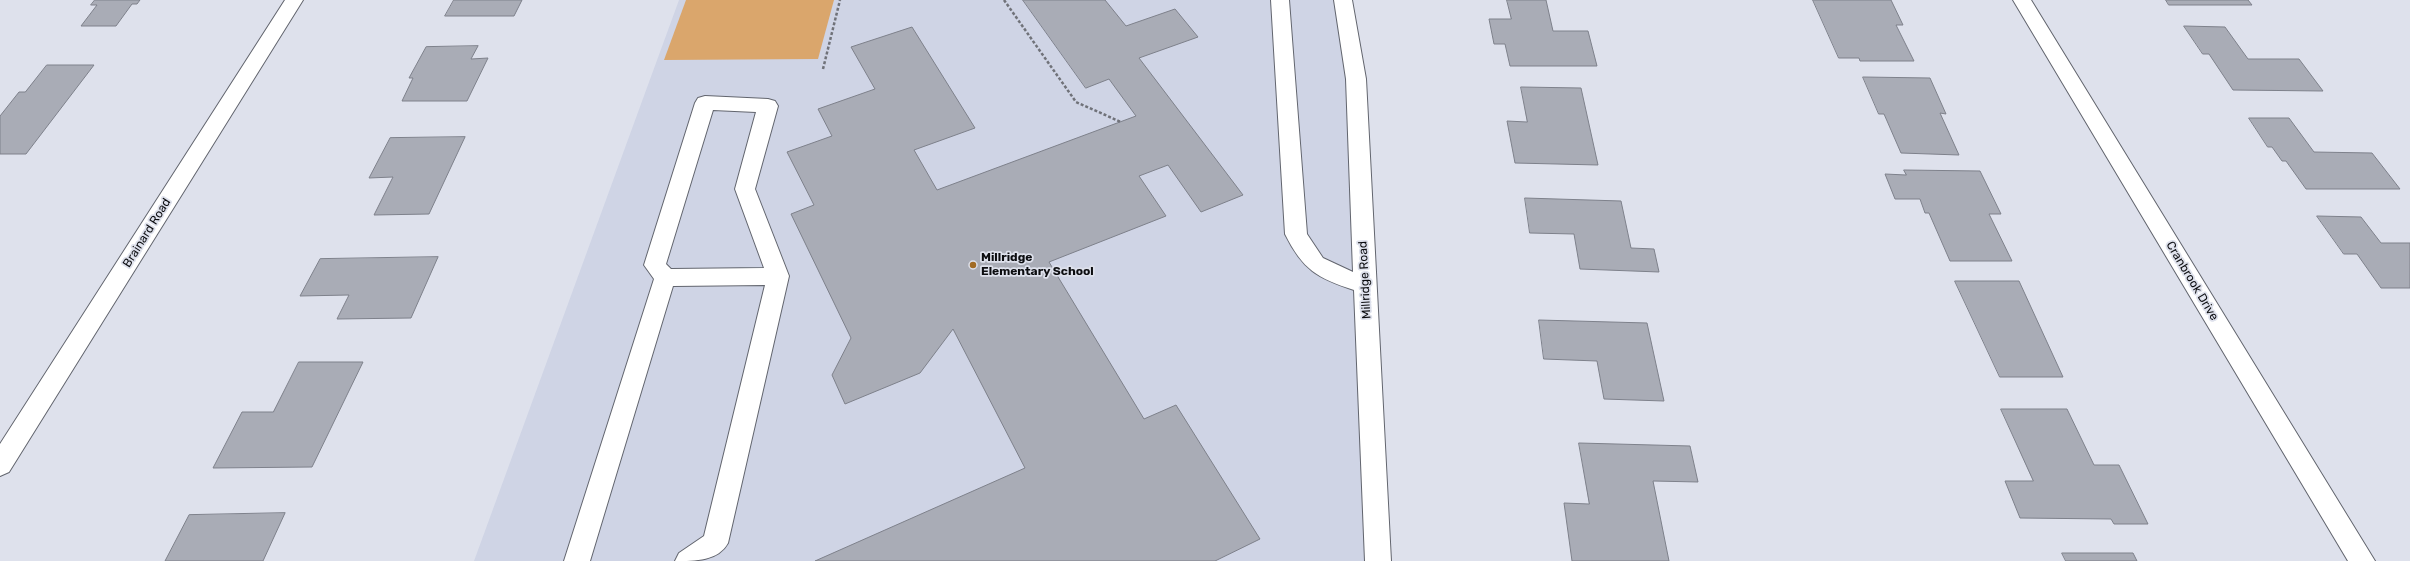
<!DOCTYPE html>
<style>
body{margin:0}
canvas{display:block;background:#dee1ec}
</style>
<canvas width="2410" height="561"></canvas>
<script>
const g = document.querySelector('canvas').getContext('2d');
g.lineJoin = 'round';
function fillPath(path, color) { g.fillStyle = color; g.fill(path, 'evenodd'); }
function strokePath(path, color, width, dash) { g.strokeStyle = color; g.lineWidth = width; g.lineCap = dash ? 'butt' : 'round'; g.setLineDash(dash || []); g.stroke(path); }
function write(font, color, halo, rows, align = 'center') {
  g.font = font + ' Rubik,sans-serif'; g.lineWidth = 3.5; g.setLineDash([]); g.textBaseline = 'middle'; g.strokeStyle = halo; g.fillStyle = color; for (const [text, x, y, turn = 0] of rows) {
    g.save(); g.translate(x, y); g.rotate((+turn || 0) * Math.PI / 180); g.textAlign = isNaN(turn) ? turn : align; if (halo) g.strokeText(text, 0, 0); g.fillText(text, 0, 0); g.restore();
  }
}
fillPath(new Path2D(`
 M 679,0 L 1343,0 L 1378,561 L 474,561 Z`), '#cfd4e5');
fillPath(new Path2D(`
 M 686,0 L 834,0 L 818,59 L 664,60 Z`), '#daa66c');
const building = new Path2D(`
 M 95,0 L 140,0 L 137,4 L 132,4 L 116,26 L 81,26 L 97,5 L 91,5 Z
 M 454,0 L 522,0 L 514,16 L 445,16 Z
 M 1023,0 L 1105,0 L 1126,26 L 1175,9 L 1198,37 L 1139,58 L 1243,195 L 1201,212 L 1168,165 L 1139,176 L 1166,216 L 1049,262 L 1144,419 L 1176,405 L 1260,539 L 1215,561 L 815,561 L 1025,468 L 953,329 L 920,373 L 845,404 L 832,375 L 851,338 L 791,214 L 814,205 L 787,152 L 832,136 L 818,109 L 875,89 L 851,47 L 912,27 L 975,128 L 914,150 L 937,190 L 1136,116 L 1109,79 L 1086,88 Z
 M 1507,0 L 1546,0 L 1553,31 L 1588,31 L 1597,66 L 1510,66 L 1505,44 L 1494,44 L 1489,19 L 1511,19 Z
 M 1813,0 L 1891,0 L 1903,25 L 1896,25 L 1914,61 L 1860,61 L 1859,58 L 1839,58 Z
 M 2166,0 L 2248,0 L 2252,5 L 2169,5 Z
 M 2184,26 L 2225,27 L 2248,59 L 2299,59 L 2323,91 L 2233,90 L 2209,54 L 2203,54 Z
 M 478,46 L 471,59 L 488,58 L 467,101 L 402,101 L 413,78 L 409,78 L 426,47 Z
 M 47,65 L 94,65 L 26,154 L 0,154 L 0,116 L 19,92 L 25,92 Z
 M 1863,77 L 1930,78 L 1946,114 L 1940,113 L 1959,155 L 1901,153 L 1884,114 L 1879,114 Z
 M 1521,87 L 1581,88 L 1598,165 L 1515,163 L 1507,121 L 1527,122 Z
 M 2249,118 L 2289,118 L 2314,152 L 2372,153 L 2400,189 L 2306,189 L 2286,161 L 2282,161 L 2272,147 L 2268,147 Z
 M 465,137 L 429,214 L 374,215 L 393,177 L 369,178 L 390,138 Z
 M 1904,170 L 1980,171 L 2001,214 L 1989,214 L 2012,261 L 1950,261 L 1929,213 L 1925,213 L 1920,199 L 1895,199 L 1885,174 L 1906,175 Z
 M 1525,198 L 1621,201 L 1631,248 L 1654,249 L 1659,272 L 1580,269 L 1574,234 L 1530,233 Z
 M 2317,216 L 2361,217 L 2381,243 L 2410,243 L 2410,288 L 2381,288 L 2357,254 L 2344,254 Z
 M 438,257 L 411,318 L 337,319 L 349,295 L 300,296 L 320,259 Z
 M 1955,281 L 2019,281 L 2063,377 L 2000,377 Z
 M 1539,320 L 1647,323 L 1664,401 L 1604,399 L 1597,361 L 1544,359 Z
 M 299,362 L 363,362 L 312,467 L 213,468 L 242,412 L 273,412 Z
 M 2001,409 L 2067,409 L 2094,465 L 2119,465 L 2148,524 L 2114,524 L 2111,519 L 2020,518 L 2005,481 L 2033,481 Z
 M 1579,443 L 1690,446 L 1698,482 L 1653,481 L 1669,561 L 1572,561 L 1564,503 L 1589,504 Z
 M 285,513 L 263,561 L 165,561 L 189,515 Z
 M 2062,553 L 2133,553 L 2137,561 L 2066,561 Z`);
fillPath(building, '#a9acb6');
strokePath(building, '#7e818b', 1);
const minor = new Path2D(`
 M 285,0 L 303,0 L 9,472 L 0,476 L 0,444 Z
 M 1271,0 L 1289,0 L 1307,234 L 1323,258 L 1353,272 L 1346,79 L 1334,0 L 1352,0 L 1366,79 L 1391,561 L 1365,561 L 1354,290 C 1317,278 1303,270 1285,234 Z
 M 2013,0 L 2031,0 L 2375,561 L 2348,561 Z
 M 705,96 L 768,99 L 775,101 L 778,106 L 755,189 L 789,276 L 728,543 C 718,561 696,561 675,561 L 679,553 L 704,536 L 765,285 L 673,286 L 590,561 L 564,561 L 654,279 L 644,265 L 695,103 L 698,98 ZM 713,110 L 756,112 L 735,189 L 764,268 L 671,269 L 666,264 Z`);
strokePath(minor, '#62656e', 2);
strokePath(new Path2D(`
 M 1004,0 L 1076,102 L 1121,122
 M 823,69 L 840,0`), '#707279', 2.5, [3, 2]);
fillPath(minor, '#fff');
for (const [x, y, r, color] of [
 [973,265,4,"#a16b25"]
]) { const dot = new Path2D(); dot.arc(x, y, r, 0, 2 * Math.PI); g.fillStyle = color; g.fill(dot); strokePath(dot, '#dee1ec', 1.5); }
write('12px', '#0c0d10', '#dee1ec', [
 ["Brainard Road",147,233,-58],
 ["Millridge Road",1365,280,-93],
 ["Cranbrook Drive",2192,281,59]
]);
write('bold 12px', '#0c0d10', '#dee1ec', [
 ["Millridge",981,258],
 ["Elementary School",981,272]
], 'left');
</script>
